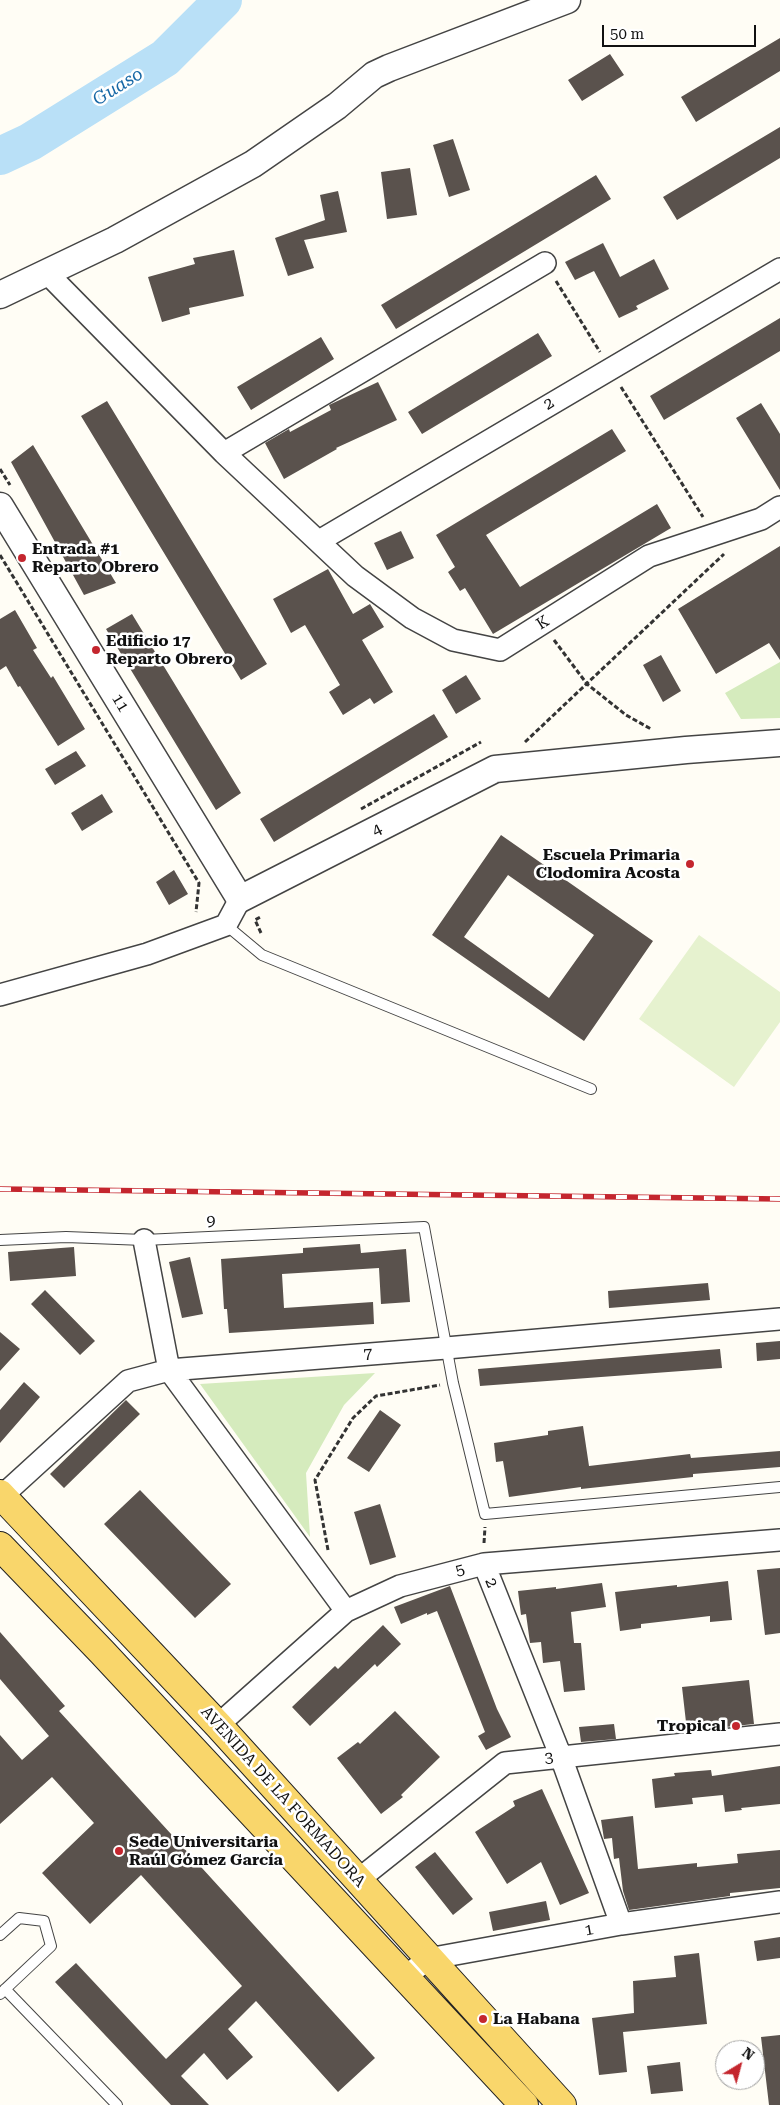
<!DOCTYPE html>
<meta charset="utf-8">
<style>
body{margin:0}
#map{position:relative;width:780px;height:2105px;overflow:hidden;background:#fffdf5;font-family:"Roboto Serif",serif}
canvas{display:block}
.north{position:absolute;left:715px;top:2040px;width:50px;height:50px;box-sizing:border-box;background:#fff;border:1px solid #a0a0a0;border-radius:50%;rotate:37deg;font-size:14px;font-weight:700;line-height:20px;text-align:center;color:#111}
.north::after{content:'';display:block;margin:auto;width:18px;height:22px;background:#c4262e;clip-path:polygon(50% 0,100% 100%,50% 72%,0 100%)}
.scale{position:absolute;left:602px;top:25px;width:154px;height:22px;box-sizing:border-box;border:2px solid #111;border-top:0;padding-left:6px;font-size:15px;line-height:18px;white-space:nowrap;color:#111;-webkit-text-stroke:4px #fff;paint-order:stroke}
</style>
<div id="map">
<canvas width="780" height="2105"></canvas>
<div class="north">N</div>
<div class="scale">50 m</div>
</div>
<script>
const g = document.querySelector('canvas').getContext('2d');
g.lineJoin = 'round';
function fillPath(path, color) { g.fillStyle = color; g.fill(path, 'evenodd'); }
function strokePath(path, color, width, dash) { g.strokeStyle = color; g.lineWidth = width; g.lineCap = dash ? 'butt' : 'round'; g.setLineDash(dash || []); g.stroke(path); }
function write(font, color, halo, rows, align = 'center') {
  g.font = font + ' "Roboto Serif",serif'; g.lineWidth = 5; g.setLineDash([]); g.textBaseline = 'middle'; g.strokeStyle = halo; g.fillStyle = color; for (const [text, x, y, turn = 0] of rows) {
    g.save(); g.translate(x, y); g.rotate((+turn || 0) * Math.PI / 180); g.textAlign = isNaN(turn) ? turn : align; if (halo) g.strokeText(text, 0, 0); g.fillText(text, 0, 0); g.restore();
  }
}
fillPath(new Path2D(`
 M 780,662 L 780,718 L 741,719 L 725,693 Z
 M 375,1373 L 344,1405 L 306,1473 L 310,1537 L 200,1384 Z`), '#d5ebbd');
fillPath(new Path2D(`
 M 699,935 L 780,992 L 780,1022 L 734,1087 L 639,1019 Z`), '#e6f2cf');
strokePath(new Path2D(`
 M 0,156 L 30,142 L 165,58 L 223,0`), '#b9e0f7', 38);
fillPath(new Path2D(`
 M 780,38 L 780,71 L 696,122 L 681,97 Z
 M 610,54 L 624,75 L 582,101 L 568,80 Z
 M 780,127 L 780,158 L 677,220 L 663,197 Z
 M 453,139 L 470,190 L 449,197 L 433,145 Z
 M 410,168 L 417,215 L 387,219 L 381,172 Z
 M 596,175 L 611,199 L 396,329 L 381,305 Z
 M 338,191 L 347,232 L 304,240 L 314,268 L 288,276 L 275,238 L 325,220 L 320,195 Z
 M 603,243 L 620,277 L 654,259 L 669,289 L 636,306 L 638,309 L 619,318 L 594,271 L 575,280 L 565,262 Z
 M 234,250 L 244,296 L 189,308 L 190,314 L 162,322 L 148,277 L 195,264 L 193,258 Z
 M 780,318 L 780,351 L 664,420 L 650,396 Z
 M 538,333 L 552,356 L 422,434 L 408,412 Z
 M 321,337 L 334,359 L 251,410 L 237,387 Z
 M 378,382 L 397,420 L 336,448 L 337,449 L 284,479 L 265,443 L 289,429 L 290,432 L 331,410 L 329,405 Z
 M 107,401 L 267,664 L 241,680 L 81,416 Z
 M 761,403 L 780,434 L 780,490 L 736,418 Z
 M 612,429 L 626,451 L 486,535 L 520,587 L 657,504 L 671,528 L 493,634 L 465,588 L 460,591 L 448,572 L 455,567 L 436,535 Z
 M 33,445 L 116,583 L 84,595 L 11,462 Z
 M 401,531 L 414,558 L 387,570 L 374,543 Z
 M 780,546 L 780,660 L 769,643 L 716,674 L 678,609 Z
 M 328,569 L 353,614 L 370,604 L 384,627 L 362,640 L 393,692 L 374,704 L 370,698 L 343,715 L 329,692 L 340,685 L 305,625 L 291,633 L 273,599 Z
 M 15,610 L 37,648 L 33,650 L 51,678 L 53,676 L 85,729 L 58,746 L 20,686 L 18,687 L 6,666 L 0,670 L 0,619 Z
 M 132,614 L 241,793 L 216,810 L 106,629 Z
 M 661,655 L 681,691 L 663,702 L 643,665 Z
 M 466,675 L 481,699 L 456,714 L 442,690 Z
 M 434,714 L 448,737 L 274,842 L 260,819 Z
 M 76,751 L 86,766 L 55,785 L 45,769 Z
 M 102,794 L 113,812 L 82,831 L 71,813 Z
 M 501,835 L 653,941 L 584,1041 L 432,935 ZM 508,875 L 594,935 L 549,998 L 464,937 Z
 M 174,870 L 188,894 L 169,905 L 156,882 Z
 M 360,1244 L 361,1253 L 406,1249 L 410,1302 L 381,1304 L 379,1268 L 282,1274 L 284,1308 L 373,1302 L 374,1324 L 229,1333 L 227,1309 L 224,1309 L 221,1259 L 303,1253 L 303,1248 Z
 M 74,1247 L 76,1276 L 10,1281 L 8,1252 Z
 M 190,1257 L 203,1314 L 182,1318 L 169,1262 Z
 M 708,1283 L 710,1300 L 609,1308 L 608,1291 Z
 M 45,1290 L 95,1341 L 80,1355 L 31,1304 Z
 M 0,1332 L 20,1349 L 0,1371 Z
 M 780,1341 L 780,1359 L 757,1361 L 756,1343 Z
 M 720,1349 L 722,1368 L 480,1386 L 478,1369 Z
 M 24,1382 L 40,1397 L 0,1443 L 0,1410 Z
 M 126,1400 L 140,1414 L 64,1488 L 50,1474 Z
 M 380,1410 L 401,1425 L 369,1472 L 347,1458 Z
 M 583,1426 L 589,1466 L 690,1454 L 691,1458 L 780,1451 L 780,1467 L 693,1474 L 693,1477 L 581,1489 L 581,1487 L 509,1497 L 503,1461 L 496,1462 L 494,1443 L 548,1435 L 548,1431 Z
 M 140,1490 L 231,1584 L 195,1618 L 104,1524 Z
 M 380,1504 L 396,1557 L 370,1565 L 354,1512 Z
 M 780,1568 L 780,1633 L 765,1635 L 757,1570 Z
 M 728,1581 L 732,1620 L 710,1622 L 710,1616 L 641,1624 L 641,1628 L 620,1631 L 615,1592 L 677,1585 L 677,1587 Z
 M 602,1583 L 606,1607 L 571,1612 L 574,1643 L 581,1643 L 585,1690 L 564,1692 L 560,1661 L 543,1663 L 541,1642 L 530,1643 L 526,1614 L 521,1615 L 518,1591 L 556,1587 L 556,1589 Z
 M 450,1586 L 497,1709 L 511,1737 L 486,1750 L 478,1736 L 485,1732 L 437,1611 L 427,1615 L 427,1613 L 401,1624 L 394,1607 Z
 M 383,1625 L 401,1644 L 377,1667 L 375,1664 L 310,1726 L 292,1707 L 335,1666 L 338,1669 Z
 M 0,1632 L 65,1706 L 59,1711 L 375,2058 L 338,2092 L 256,2001 L 228,2029 L 253,2057 L 227,2080 L 204,2053 L 181,2076 L 209,2105 L 171,2105 L 55,1982 L 76,1963 L 166,2059 L 242,1986 L 141,1875 L 90,1924 L 42,1873 L 94,1823 L 52,1777 L 0,1824 L 0,1735 L 22,1760 L 49,1736 L 0,1679 Z
 M 749,1680 L 754,1724 L 687,1731 L 682,1687 Z
 M 395,1711 L 440,1757 L 401,1795 L 403,1797 L 381,1814 L 337,1758 L 358,1742 L 360,1744 Z
 M 614,1724 L 616,1739 L 581,1742 L 579,1727 Z
 M 780,1766 L 780,1804 L 741,1808 L 742,1810 L 725,1812 L 723,1795 L 692,1798 L 693,1804 L 655,1808 L 652,1779 L 675,1776 L 674,1773 L 711,1770 L 712,1776 Z
 M 542,1789 L 589,1893 L 560,1905 L 541,1862 L 507,1884 L 475,1832 L 515,1806 L 513,1801 Z
 M 633,1816 L 638,1869 L 697,1863 L 697,1867 L 738,1863 L 737,1854 L 780,1850 L 780,1888 L 730,1893 L 730,1896 L 629,1910 L 623,1891 L 619,1858 L 614,1859 L 612,1838 L 604,1839 L 601,1820 Z
 M 435,1852 L 473,1899 L 453,1915 L 415,1867 Z
 M 546,1901 L 550,1920 L 493,1931 L 489,1912 Z
 M 780,1937 L 780,1958 L 757,1961 L 754,1941 Z
 M 699,1953 L 707,2024 L 623,2032 L 627,2072 L 599,2075 L 592,2018 L 634,2013 L 633,1981 L 676,1977 L 674,1956 Z
 M 780,2035 L 780,2105 L 769,2105 L 761,2037 Z
 M 680,2062 L 683,2091 L 651,2094 L 647,2066 Z`), '#5a524d');
const service = new Path2D(`
 M 226,925 L 262,955 L 591,1089
 M 0,1240 L 66,1237 L 144,1240 L 424,1227 L 453,1383 L 485,1514 L 780,1487
 M 0,1935 L 19,1918 L 44,1921 L 51,1946 L 0,1994
 M 5,1989 L 117,2105`);
const minor = new Path2D(`
 M 46,272 L 224,453 L 355,576 L 412,618 L 453,640 L 500,650 L 649,556 L 761,519 L 780,507
 M 224,453 L 545,263
 M 319,541 L 780,269
 M 0,995 L 147,954 L 226,925 L 240,899
 M 144,1240 L 169,1370 L 346,1611
 M 2,1496 L 128,1381 L 169,1370 L 446,1348 L 780,1319
 M 484,1564 L 561,1757 L 621,1924
 M 218,1725 L 346,1611 L 400,1586 L 484,1564 L 780,1540
 M 358,1880 L 505,1763 L 780,1734
 M 405,1977 L 428,1959 L 621,1924 L 780,1902`);
const tertiary = new Path2D(`
 M 0,295 L 115,240 L 253,164 L 337,106 L 374,75 L 389,68 L 567,0
 M 0,506 L 240,899 L 495,769 L 686,750 L 780,743`);
const primary = new Path2D(`
 M 0,1494 L 218,1725 L 562,2105
 M 0,1546 L 102,1652 L 524,2105`);
strokePath(service, '#444', 12);
strokePath(minor, '#444', 24);
strokePath(tertiary, '#444', 29);
strokePath(primary, '#222', 30);
strokePath(new Path2D(`
 M 556,281 L 600,352
 M 621,387 L 703,517
 M 0,469 L 10,485
 M 0,555 L 199,883 L 196,912
 M 554,640 L 587,684 L 626,715 L 651,729
 M 525,742 L 724,554
 M 361,809 L 481,742
 M 261,933 L 255,920 L 262,916
 M 484,1543 L 485,1527
 M 328,1550 L 315,1480 L 353,1418 L 376,1396 L 440,1385`), '#333', 3, [5, 2.5]);
strokePath(service, '#fff', 10);
strokePath(minor, '#fff', 21);
strokePath(tertiary, '#fff', 26);
strokePath(primary, '#f9d66b', 28);
const rail = new Path2D(`
 M 0,1189 L 780,1199`);
strokePath(rail, '#c4262e', 5.5);
strokePath(rail, '#fff', 4, [11]);
for (const [x, y, r, color] of [
 [22,558,5,"#c4262e"],
 [96,650,5,"#c4262e"],
 [690,864,5,"#c4262e"],
 [736,1726,5,"#c4262e"],
 [119,1851,5,"#c4262e"],
 [483,2019,5,"#c4262e"]
]) { const dot = new Path2D(); dot.arc(x, y, r, 0, 2 * Math.PI); g.fillStyle = color; g.fill(dot); strokePath(dot, '#fff', 2); }
write('16px', '#111', '#fff', [
 ["2",549,404,-31],
 ["K",543,623,-32],
 ["11",120,703,59],
 ["4",377,830,-27],
 ["9",211,1221,-3],
 ["7",368,1354,-4],
 ["5",460,1570,-15],
 ["2",491,1583,68],
 ["3",549,1758,-6],
 ["AVENIDA DE LA FORMADORA",283,1797,48],
 ["1",589,1930,-10]
]);
write('bold 16px', '#111', '#fff', [
 ["Entrada #1",32,549],
 ["Reparto Obrero",32,567],
 ["Edificio 17",106,641],
 ["Reparto Obrero",106,659],
 ["Escuela Primaria",680,855,"right"],
 ["Clodomira Acosta",680,873,"right"],
 ["Tropical",726,1726,"right"],
 ["Sede Universitaria",129,1842],
 ["Raúl Gómez García",129,1860],
 ["La Habana",493,2019]
], 'left');
write('italic 18px', '#1768a6', '#fff', [
 ["Guaso",118,87,-32]
]);
</script>
